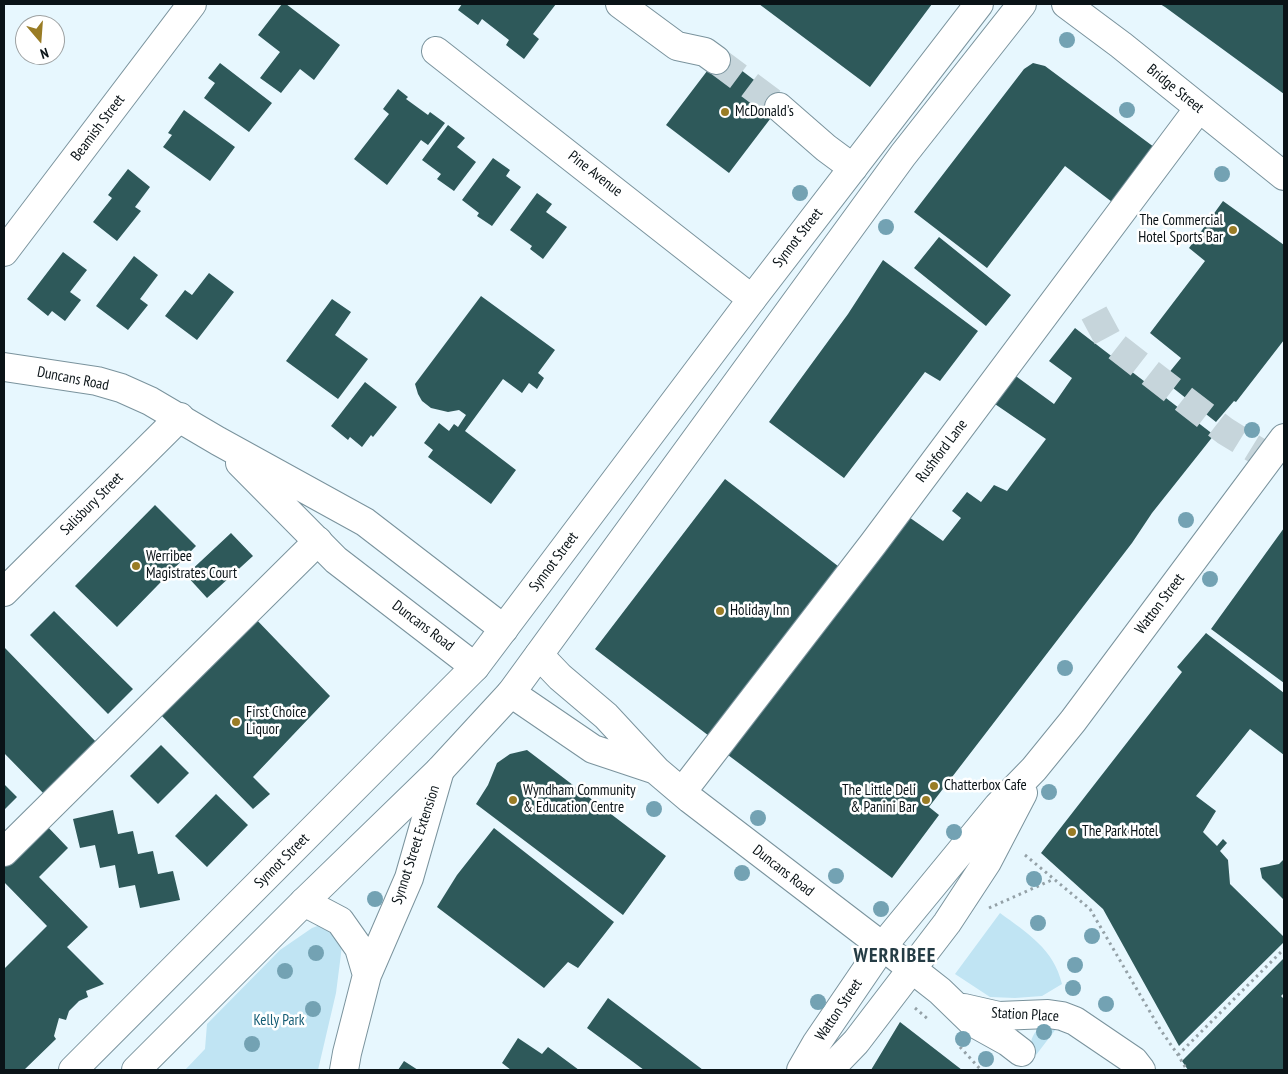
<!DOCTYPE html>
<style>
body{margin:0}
#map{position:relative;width:1288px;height:1074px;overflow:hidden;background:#e7f7fe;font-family:"PT Sans Narrow",sans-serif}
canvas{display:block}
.frame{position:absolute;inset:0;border:5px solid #0a1317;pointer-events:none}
.north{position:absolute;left:15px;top:15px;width:50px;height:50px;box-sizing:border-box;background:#fff;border:1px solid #9da1a2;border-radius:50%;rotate:162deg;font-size:14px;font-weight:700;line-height:20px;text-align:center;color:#0a1317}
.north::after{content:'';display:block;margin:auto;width:18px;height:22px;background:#997c25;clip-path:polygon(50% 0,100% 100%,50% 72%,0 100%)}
</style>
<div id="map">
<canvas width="1288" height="1074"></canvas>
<div class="frame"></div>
<div class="north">N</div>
</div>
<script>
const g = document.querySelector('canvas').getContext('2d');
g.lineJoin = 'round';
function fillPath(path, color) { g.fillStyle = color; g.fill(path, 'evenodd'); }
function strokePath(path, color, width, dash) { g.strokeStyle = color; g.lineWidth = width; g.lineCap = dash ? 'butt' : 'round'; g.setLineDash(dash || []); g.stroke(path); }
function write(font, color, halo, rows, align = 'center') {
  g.font = font + ' "PT Sans Narrow",sans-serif'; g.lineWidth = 5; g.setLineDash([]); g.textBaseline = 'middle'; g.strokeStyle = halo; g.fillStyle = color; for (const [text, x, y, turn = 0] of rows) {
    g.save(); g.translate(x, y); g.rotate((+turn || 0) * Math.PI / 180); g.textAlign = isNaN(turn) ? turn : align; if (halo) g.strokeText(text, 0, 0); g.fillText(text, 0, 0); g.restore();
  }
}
fillPath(new Path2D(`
 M 1000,913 C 1027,933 1054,949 1062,984 L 1042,996 L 1015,998 L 990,997 L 955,974 Z
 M 320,925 L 331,926 L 342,944 L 341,954 L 336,993 L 318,1070 L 185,1070 L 205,1049 L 207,1024 L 280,950 L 312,928 Z
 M 1043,1025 L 1059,1025 L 1036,1055 C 1026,1044 1033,1032 1043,1025 Z`), '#c0e4f3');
fillPath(new Path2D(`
 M 282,4 L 286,4 L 340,45 L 314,80 L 300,69 L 281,93 L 260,78 L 280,52 L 258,35 Z
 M 462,4 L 556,4 L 533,34 L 539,39 L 524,59 L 506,45 L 509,40 L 482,19 L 478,25 L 458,10 Z
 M 759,4 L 932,4 L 870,87 Z
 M 1160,4 L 1284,4 L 1284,94 L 1165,7 Z
 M 720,54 L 783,102 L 729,173 L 666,125 Z
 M 220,63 L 272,103 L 249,132 L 204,98 L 215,83 L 208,78 Z
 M 1033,63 L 1045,66 L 1158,150 L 1116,205 L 1065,166 L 987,268 L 914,212 L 1024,69 Z
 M 398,89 L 408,97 L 406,99 L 428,115 L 430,112 L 445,123 L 428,145 L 421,140 L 387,185 L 354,159 L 389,114 L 383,109 Z
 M 184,110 L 235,147 L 210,181 L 163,147 L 172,135 L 168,133 Z
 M 448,125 L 465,138 L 457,147 L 476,162 L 454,191 L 437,179 L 441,174 L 422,160 Z
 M 493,158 L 510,170 L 506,176 L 521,187 L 492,226 L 477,216 L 479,213 L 462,200 Z
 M 128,169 L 150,187 L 135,207 L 141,211 L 117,241 L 93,222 L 112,198 L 108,195 Z
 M 537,193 L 552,204 L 546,212 L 567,227 L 543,259 L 530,249 L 532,246 L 510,230 Z
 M 1223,201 L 1284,245 L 1284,340 L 1236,402 L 1234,401 L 1216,422 L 1163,380 L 1181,358 L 1150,333 L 1205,261 L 1189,248 Z
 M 939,237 L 1011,295 L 986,326 L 914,268 Z
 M 63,252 L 87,270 L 70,292 L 81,300 L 65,321 L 52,311 L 48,316 L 27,299 Z
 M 134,256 L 158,275 L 140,299 L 148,305 L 128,330 L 96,306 Z
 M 883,260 L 978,331 L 940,381 L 925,372 L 844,478 L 769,422 L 848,314 Z
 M 209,273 L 234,292 L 197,340 L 165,316 L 185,290 L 192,295 Z
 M 481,296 L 555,350 L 538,373 L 544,378 L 537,389 L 529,383 L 522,393 L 503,379 L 465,431 L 516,470 L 491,504 L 428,457 L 433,450 L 424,443 L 439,423 L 449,431 L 454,424 L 458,427 L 466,415 L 459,410 L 448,412 L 431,408 L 422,401 L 418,394 L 415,384 Z
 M 332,299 L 351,312 L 335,335 L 368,359 L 338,399 L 286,361 Z
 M 1075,328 L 1214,435 L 1152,513 L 1132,543 L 929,807 L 939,815 L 892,878 L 728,755 L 906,515 L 943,541 L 961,518 L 952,511 L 967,492 L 981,502 L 994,485 L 1007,491 L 1046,439 L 992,402 L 1013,374 L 1054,404 L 1072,378 L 1049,361 Z
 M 365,382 L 397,407 L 373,437 L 371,435 L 362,447 L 350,437 L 348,440 L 331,426 Z
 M 725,479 L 847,573 L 713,739 L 595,649 Z
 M 155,505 L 196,546 L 117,627 L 75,586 Z
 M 1284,528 L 1284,683 L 1211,629 Z
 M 231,533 L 253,556 L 207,598 L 186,575 Z
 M 54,611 L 133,689 L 108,714 L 30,635 Z
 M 252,615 L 330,696 L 253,777 L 270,794 L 253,809 L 157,711 Z
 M 1206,633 L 1284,693 L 1284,755 L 1250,729 L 1196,796 L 1216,811 L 1203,832 L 1217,846 L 1223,839 L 1227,843 L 1220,851 L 1228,860 L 1230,884 L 1284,937 L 1284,942 L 1179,1046 L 1103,909 L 1041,853 L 1182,672 L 1177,667 Z
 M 4,647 L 99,745 L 46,796 L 4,753 Z
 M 161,745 L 189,773 L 158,804 L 130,776 Z
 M 527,750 L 666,856 L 623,915 L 476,804 L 488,785 L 497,763 L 510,754 Z
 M 4,784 L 17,797 L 4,810 Z
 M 216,794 L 248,825 L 207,867 L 175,836 Z
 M 113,810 L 118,834 L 133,831 L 138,854 L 153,851 L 158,874 L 173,871 L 180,900 L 140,908 L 135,885 L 119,888 L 115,865 L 100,868 L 95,845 L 80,848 L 73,819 Z
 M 45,824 L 68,848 L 39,877 L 88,927 L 67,947 L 104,984 L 86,991 L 88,997 L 79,1001 L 69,1011 L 66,1020 L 59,1018 L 54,1036 L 56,1039 L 24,1070 L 4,1070 L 4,969 L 47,926 L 4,882 L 4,866 Z
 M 494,828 L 614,922 L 578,968 L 568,962 L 544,988 L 437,907 L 457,875 Z
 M 1284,859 L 1284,900 L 1262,878 L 1260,868 L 1279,864 Z
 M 1284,958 L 1284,993 L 1281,996 L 1284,999 L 1284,1070 L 1188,1070 L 1182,1061 Z
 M 608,998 L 703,1070 L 644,1070 L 587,1028 Z
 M 900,1022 L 962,1070 L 871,1070 Z
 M 518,1038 L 542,1054 L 548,1047 L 579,1070 L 511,1070 L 502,1063 Z
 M 404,1061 L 418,1070 L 398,1070 Z`), '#2e595a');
strokePath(new Path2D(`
 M 716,60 L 779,107
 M 1094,313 L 1109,341 L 1225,431 L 1269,458`), '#c6d5db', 28, [28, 14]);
const minor = new Path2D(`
 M 620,4 L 677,46 L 705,52 L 716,60
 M 1066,4 L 1121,45 L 1284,176
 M 436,51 L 752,299
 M 779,107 L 826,148 L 853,168
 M 4,252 L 192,4
 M 4,592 L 180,417
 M 539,655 L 560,677 L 606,716 L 657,771 L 690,799 L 912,969 L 940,991 L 972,1022 L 1008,1042 L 1021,1052
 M 511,693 L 593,749 L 653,769
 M 682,792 L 873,544 L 1199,108
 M 4,852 L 318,541
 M 304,902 L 340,921 L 359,948 L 367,975
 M 964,1008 L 999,1016 L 1048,1014 L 1062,1016 L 1075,1021 L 1134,1061 L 1141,1070
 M 344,1070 L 347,1053 L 367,975 L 409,878 L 440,770
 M 801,1070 L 816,1044 L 882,947 L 998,806 L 1034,769 L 1073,721 L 1284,438
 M 829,1070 L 856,1042 L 947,923 L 987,862 L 1023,793`);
const major = new Path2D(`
 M 4,367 L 97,381 L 121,388 L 150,401 L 218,441 L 365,522 L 504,629
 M 240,463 L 336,560 L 475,667`);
const highway = new Path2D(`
 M 73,1070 L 475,667 L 752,299 L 979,4
 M 136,1070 L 304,902 L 440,770 L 511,693 L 903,155 L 1022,4`);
strokePath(minor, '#7a939d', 30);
strokePath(major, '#7a939d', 30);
strokePath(highway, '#7a939d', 30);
strokePath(new Path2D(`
 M 1025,855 L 1090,909 L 1160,1029 L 1178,1055 L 1187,1070
 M 989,908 L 1054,879
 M 915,1008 L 929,1020
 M 960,1047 L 981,1070
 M 1178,1055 L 1284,949`), '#94a1a7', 3, [2.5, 4]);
strokePath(minor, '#fff', 28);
strokePath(major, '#fff', 28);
strokePath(highway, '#fff', 28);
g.fillStyle = '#73a2b3';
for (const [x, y] of [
 [1067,40],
 [1127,110],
 [1222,174],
 [800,193],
 [886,227],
 [1252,430],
 [1186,520],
 [1210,579],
 [1065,668],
 [1049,792],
 [654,809],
 [758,818],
 [954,832],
 [742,873],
 [836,876],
 [1034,879],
 [375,899],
 [881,909],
 [1038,923],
 [1092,936],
 [316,953],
 [1075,965],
 [285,971],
 [1073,988],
 [818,1002],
 [1106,1004],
 [313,1009],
 [1044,1032],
 [963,1039],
 [252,1044],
 [986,1059]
]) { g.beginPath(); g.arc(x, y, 8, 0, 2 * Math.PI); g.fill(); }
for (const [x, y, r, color] of [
 [725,112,5,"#997c25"],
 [1233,230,5,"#997c25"],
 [136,566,5,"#997c25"],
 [720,611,5,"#997c25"],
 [236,722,5,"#997c25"],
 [934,786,5,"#997c25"],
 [513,800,5,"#997c25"],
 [926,800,5,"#997c25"],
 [1072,832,5,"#997c25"]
]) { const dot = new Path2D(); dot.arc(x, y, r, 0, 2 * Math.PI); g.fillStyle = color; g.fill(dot); strokePath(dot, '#fff', 2); }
write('15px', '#0a1317', '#fff', [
 ["Bridge Street",1175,89,39],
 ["Beamish Street",98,128,-53],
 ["Pine Avenue",595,174,38],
 ["Synnot Street",798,238,-52],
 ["Duncans Road",73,379,11],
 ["Rushford Lane",942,451,-53],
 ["Salisbury Street",92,504,-45],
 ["Synnot Street",554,562,-53],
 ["Watton Street",1160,604,-53],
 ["Duncans Road",423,626,37],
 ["Synnot Street Extension",416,845,-72],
 ["Synnot Street",282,861,-45],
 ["Duncans Road",783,871,38],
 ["Watton Street",839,1010,-56],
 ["Station Place",1025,1015,3]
]);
write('15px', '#0a1317', '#fff', [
 ["McDonald's",735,112],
 ["The Commercial",1223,221,"right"],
 ["Hotel Sports Bar",1223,238,"right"],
 ["Werribee",146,557],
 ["Magistrates Court",146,574],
 ["Holiday Inn",730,611],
 ["First Choice",246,713],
 ["Liquor",246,730],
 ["Chatterbox Cafe",944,786],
 ["Wyndham Community",523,791],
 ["& Education Centre",523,808],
 ["The Little Deli",916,791,"right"],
 ["& Panini Bar",916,808,"right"],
 ["The Park Hotel",1082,832]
], 'left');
write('15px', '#145d75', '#fff', [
 ["Kelly Park",279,1021]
]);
g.letterSpacing = '1px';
write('bold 20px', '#253c45', '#fff', [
 ["WERRIBEE",895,956]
]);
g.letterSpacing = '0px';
</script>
